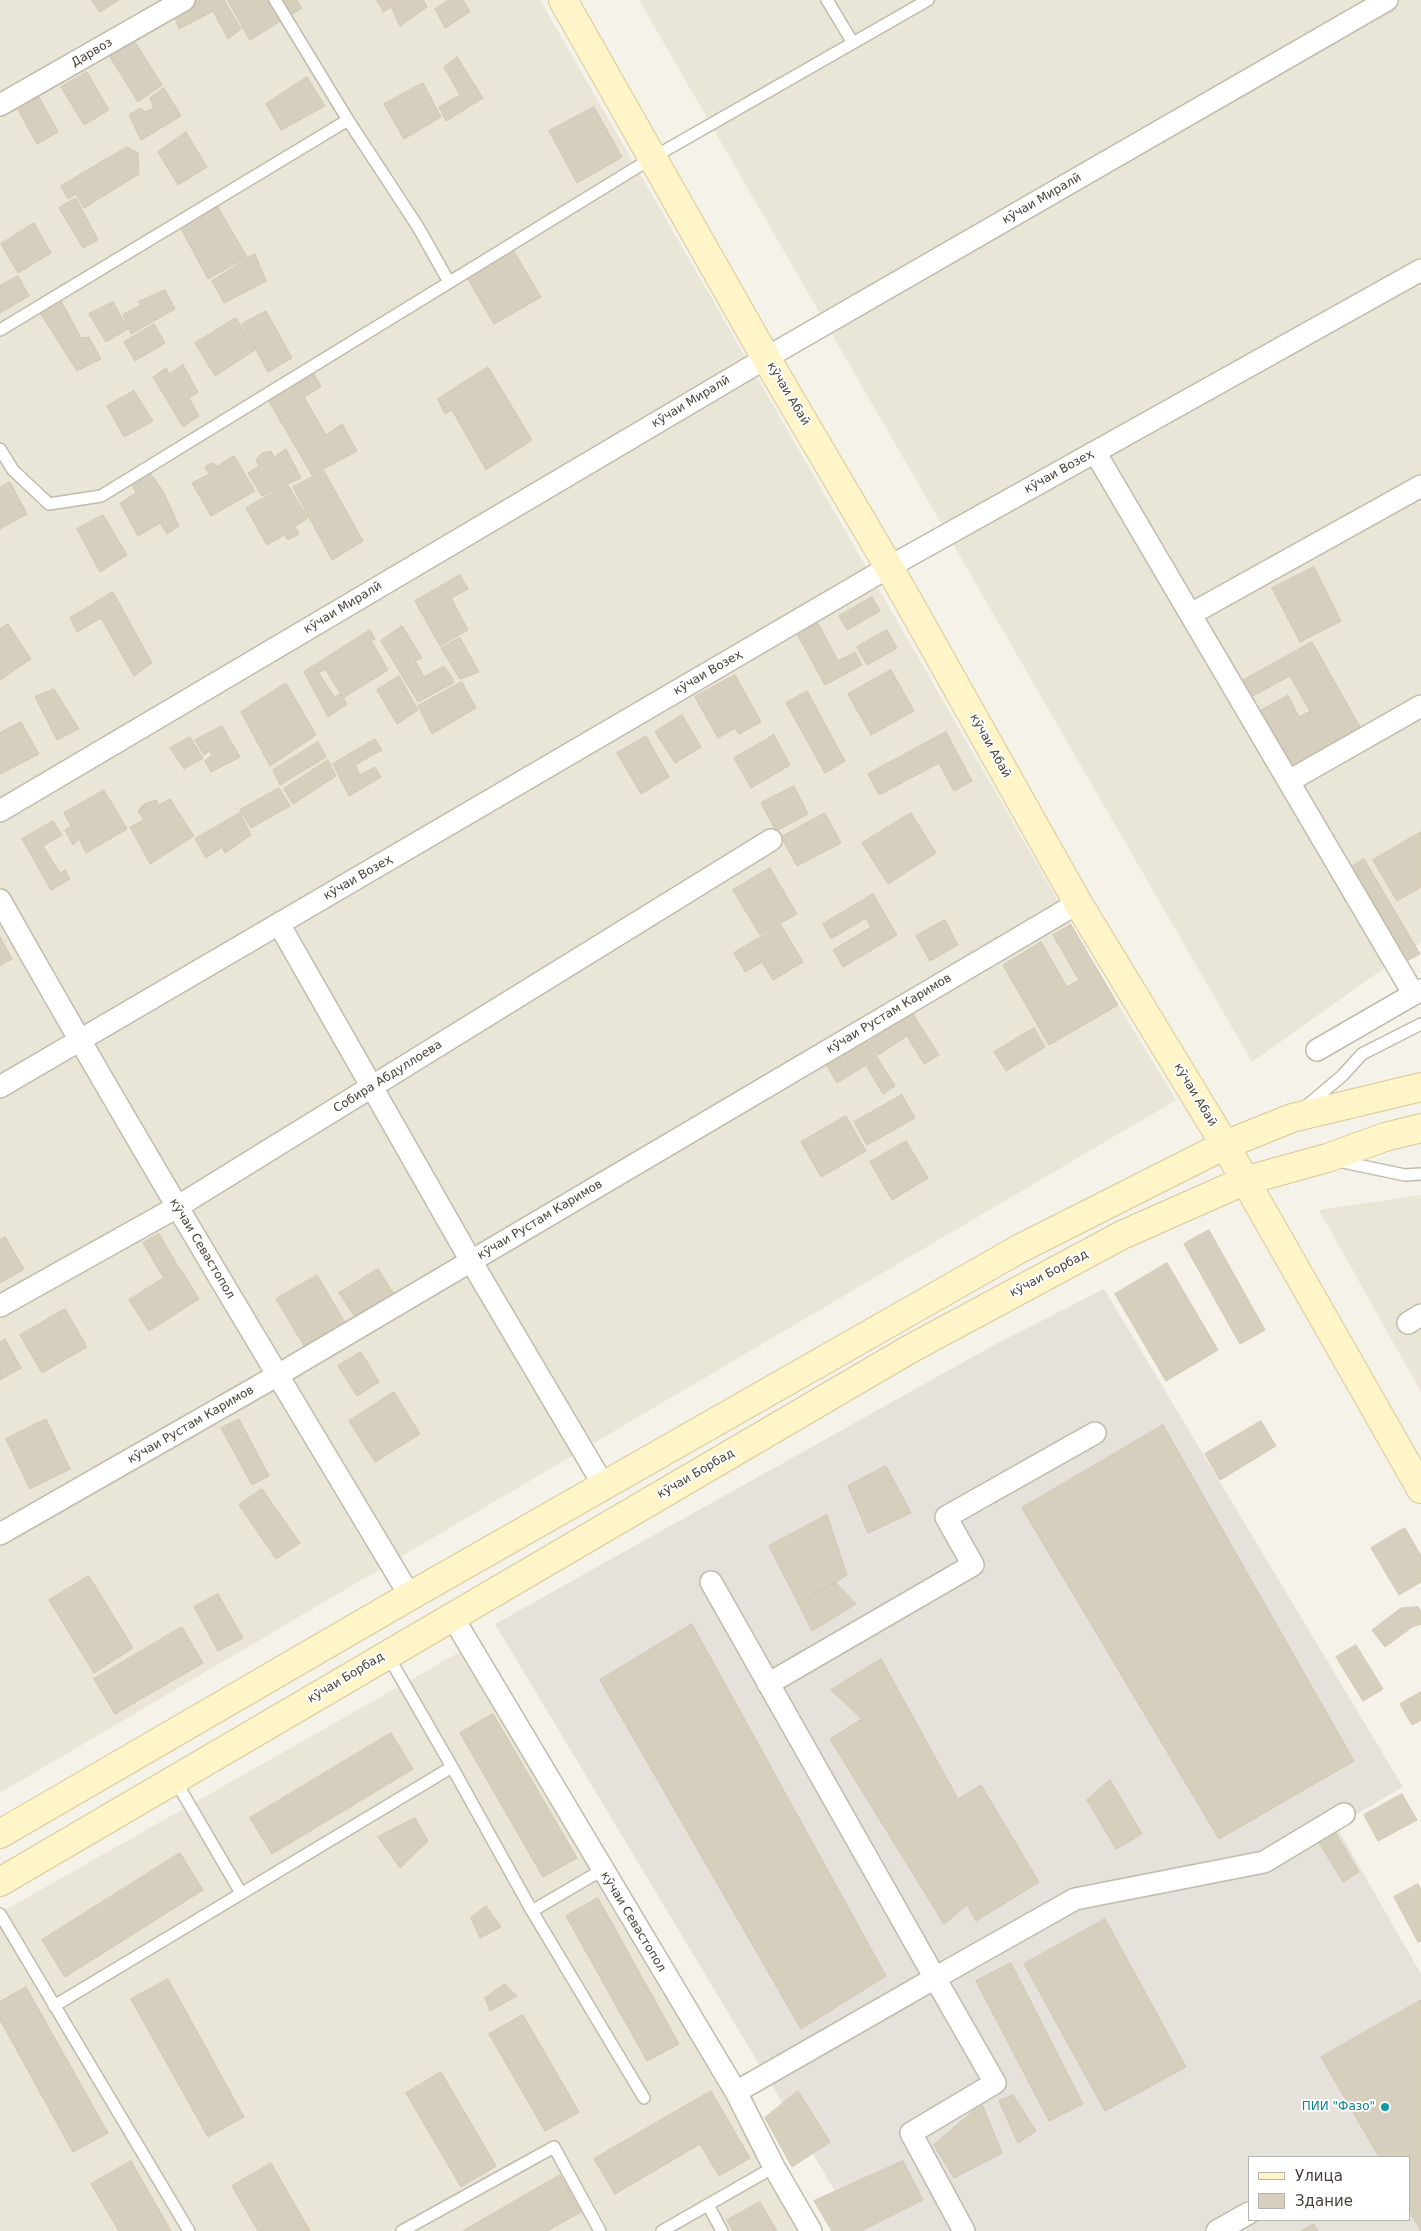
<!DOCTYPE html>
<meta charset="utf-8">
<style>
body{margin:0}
#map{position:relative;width:1421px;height:2231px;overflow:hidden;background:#f5f2e9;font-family:"DejaVu Sans",sans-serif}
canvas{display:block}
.legend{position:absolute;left:1248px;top:2156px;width:162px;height:65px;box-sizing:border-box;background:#fff;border:1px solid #b6b4af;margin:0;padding:6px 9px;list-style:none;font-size:15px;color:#494337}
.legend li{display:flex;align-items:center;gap:10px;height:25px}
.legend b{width:25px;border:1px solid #b6b4af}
</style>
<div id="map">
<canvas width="1421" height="2231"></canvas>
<ul class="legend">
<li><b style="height:6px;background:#fff5c9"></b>Улица</li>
<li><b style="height:14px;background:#d7cfbe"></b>Здание</li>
</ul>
</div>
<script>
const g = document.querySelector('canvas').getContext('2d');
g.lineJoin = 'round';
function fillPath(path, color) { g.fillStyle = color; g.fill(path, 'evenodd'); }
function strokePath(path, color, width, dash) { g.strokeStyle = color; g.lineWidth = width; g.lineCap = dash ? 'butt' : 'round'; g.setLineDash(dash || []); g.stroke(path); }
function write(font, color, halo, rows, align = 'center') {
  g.font = font + ' "DejaVu Sans",sans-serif'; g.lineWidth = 4; g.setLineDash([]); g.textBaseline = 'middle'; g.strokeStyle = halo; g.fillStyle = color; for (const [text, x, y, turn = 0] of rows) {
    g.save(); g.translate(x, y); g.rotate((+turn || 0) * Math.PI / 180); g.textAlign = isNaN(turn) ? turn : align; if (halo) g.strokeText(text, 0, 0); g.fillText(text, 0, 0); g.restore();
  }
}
fillPath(new Path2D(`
 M 0,0 L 540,0 L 1118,1005 L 1176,1100 L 0,1793 Z
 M 639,0 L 1421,0 L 1421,942 L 1252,1062 Z
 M 1421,1195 L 1421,1392 L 1319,1210 Z
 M 472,1645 L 811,2231 L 0,2231 L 0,1913 Z`), '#e9e5d7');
fillPath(new Path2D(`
 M 1104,1289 L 1403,1787 L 1336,1826 L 1421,1974 L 1421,1999 L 1321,2057 L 1379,2157 L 1250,2157 L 1250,2220 L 1410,2220 L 1410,2212 L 1421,2231 L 859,2231 L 495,1624 L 996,1344 Z`), '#e5e1db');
const building = new Path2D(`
 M 92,0 L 119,0 L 100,12 Z
 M 197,0 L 224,0 L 241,29 L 228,39 L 213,11 L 179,29 L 173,12 Z
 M 228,0 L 297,0 L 302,8 L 250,40 Z
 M 377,0 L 423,0 L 427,7 L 400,26 L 391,7 L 384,12 Z
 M 449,0 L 463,0 L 470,12 L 445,28 L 435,9 Z
 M 135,42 L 162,85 L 138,102 L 110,57 Z
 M 457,57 L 483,98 L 446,121 L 439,107 L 460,95 L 444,67 Z
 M 87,72 L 109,110 L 84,125 L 61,87 Z
 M 307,77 L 325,106 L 281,130 L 266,104 Z
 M 423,83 L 441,117 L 404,139 L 384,104 Z
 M 164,88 L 181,116 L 141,140 L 129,115 L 141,108 L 145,112 L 154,108 L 150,98 Z
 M 39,97 L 58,132 L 37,144 L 18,110 Z
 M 594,107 L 622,157 L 577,183 L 549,131 Z
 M 186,132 L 207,167 L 178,185 L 158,152 Z
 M 127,147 L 138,153 L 139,174 L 84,208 L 76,194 L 68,199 L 61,186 Z
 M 76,198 L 98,240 L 83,248 L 59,208 Z
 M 216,204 L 247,257 L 208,279 L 179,225 Z
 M 34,223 L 51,253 L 18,273 L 1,244 Z
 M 512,248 L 541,297 L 494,324 L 466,276 Z
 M 255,254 L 266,281 L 224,303 L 212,281 Z
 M 18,276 L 29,296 L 0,313 L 0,286 Z
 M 165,290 L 175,309 L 131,334 L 123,314 L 141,305 L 138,302 Z
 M 59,297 L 81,338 L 89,337 L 101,359 L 77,371 L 39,311 Z
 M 113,302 L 128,329 L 106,342 L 89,314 Z
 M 266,311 L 292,358 L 268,372 L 242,324 Z
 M 236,318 L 255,350 L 215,376 L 195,343 Z
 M 154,324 L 165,343 L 135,361 L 124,342 Z
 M 183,365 L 198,392 L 189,398 L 199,416 L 183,427 L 153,377 L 166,368 L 169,374 Z
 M 488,367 L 532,440 L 486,470 L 452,410 L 445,414 L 438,399 Z
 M 312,370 L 321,387 L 304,397 L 326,435 L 342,424 L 357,451 L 312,475 L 267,398 Z
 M 134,391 L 153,421 L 124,437 L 107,406 Z
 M 286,449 L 301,478 L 262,496 L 248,473 L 259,466 L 256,460 L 262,453 L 271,451 L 274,457 Z
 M 234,456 L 255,491 L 211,516 L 192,483 L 209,474 L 205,467 L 212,463 L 217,466 Z
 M 148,470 L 163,491 L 179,526 L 167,534 L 160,523 L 138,536 L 120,503 L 136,493 L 131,481 Z
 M 324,471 L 363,541 L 332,560 L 293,487 Z
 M 10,482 L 27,514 L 0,529 L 0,488 Z
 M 288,485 L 308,518 L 295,526 L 299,534 L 288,540 L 284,535 L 267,545 L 246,508 Z
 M 103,515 L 127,555 L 100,572 L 77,529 Z
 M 1314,567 L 1341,621 L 1300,642 L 1272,588 Z
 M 460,575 L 468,589 L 451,598 L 468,630 L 440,646 L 415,601 Z
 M 113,592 L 152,663 L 134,676 L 101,618 L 77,632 L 70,618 Z
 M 872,597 L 880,611 L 847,630 L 839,616 Z
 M 818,623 L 838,661 L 855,652 L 862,665 L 825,685 L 797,634 Z
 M 8,624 L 31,659 L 0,680 L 0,629 Z
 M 402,626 L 422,658 L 415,661 L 424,677 L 444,666 L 453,679 L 453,683 L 418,702 L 381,641 Z
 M 370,630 L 375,639 L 319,673 L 334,697 L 341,694 L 347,704 L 328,717 L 304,672 Z
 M 887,630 L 897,648 L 867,665 L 857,647 Z
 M 460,638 L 479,672 L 460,679 L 441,648 Z
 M 372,642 L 388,670 L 343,698 L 326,670 Z
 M 1312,642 L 1363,732 L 1289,773 L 1256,713 L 1288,695 L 1299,717 L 1310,711 L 1290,676 L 1249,698 L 1240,682 Z
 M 891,670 L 914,711 L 871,735 L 848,694 Z
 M 735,675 L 761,722 L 739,734 L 735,728 L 718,738 L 695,697 Z
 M 399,676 L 418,710 L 397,724 L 377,690 Z
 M 462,682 L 476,708 L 432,734 L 418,706 Z
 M 286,683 L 316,735 L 270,766 L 241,712 Z
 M 54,689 L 79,729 L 57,740 L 35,697 Z
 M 807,691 L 845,761 L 825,773 L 786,703 Z
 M 682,715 L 701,747 L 675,763 L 655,732 Z
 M 21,722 L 39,754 L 0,774 L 0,733 Z
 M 222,726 L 240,757 L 211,772 L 205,761 L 212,755 L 209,751 L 204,755 L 195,740 Z
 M 946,732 L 972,781 L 954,791 L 939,763 L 879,795 L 868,774 Z
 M 774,735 L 790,765 L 751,788 L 734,758 Z
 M 646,736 L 669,777 L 641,794 L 617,753 Z
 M 190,737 L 203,758 L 184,769 L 170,748 Z
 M 375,739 L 382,750 L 355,765 L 360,775 L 375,767 L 381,777 L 349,796 L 333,764 Z
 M 318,742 L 326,757 L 280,785 L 273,770 Z
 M 328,760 L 336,776 L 293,804 L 284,789 Z
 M 794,786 L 808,814 L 776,831 L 761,803 Z
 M 279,788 L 290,806 L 251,828 L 240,810 Z
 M 104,790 L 127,829 L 86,853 L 79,839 L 73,845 L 65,830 L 71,826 L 64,813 Z
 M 170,799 L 194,836 L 150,864 L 130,827 L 144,820 L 138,811 L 144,804 L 156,800 L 159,805 Z
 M 240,813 L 251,835 L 225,853 L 222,847 L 206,858 L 195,839 Z
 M 825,813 L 841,843 L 797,866 L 781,837 Z
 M 911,813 L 936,853 L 888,884 L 862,843 Z
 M 53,821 L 62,835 L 43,846 L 60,873 L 65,870 L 70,879 L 51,890 L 22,839 Z
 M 1421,832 L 1421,887 L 1397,901 L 1373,860 Z
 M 1364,859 L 1420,954 L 1403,963 L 1348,869 Z
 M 770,868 L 797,914 L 760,935 L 733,890 Z
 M 873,894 L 897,935 L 843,967 L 833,950 L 871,927 L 866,918 L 831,939 L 823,924 Z
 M 945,920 L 958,945 L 930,961 L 916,936 Z
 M 781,925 L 803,962 L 773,980 L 762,962 L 745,972 L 734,953 Z
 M 1071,925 L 1118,1005 L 1049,1045 L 1003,965 L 1041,942 L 1067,987 L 1079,980 L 1053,935 Z
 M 0,937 L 12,959 L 0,966 Z
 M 913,1014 L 939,1055 L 924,1064 L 907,1036 L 878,1055 L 869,1042 Z
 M 1034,1028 L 1045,1047 L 1006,1071 L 994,1052 Z
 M 867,1041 L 895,1086 L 883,1094 L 866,1065 L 837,1083 L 827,1066 Z
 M 902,1095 L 915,1118 L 867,1145 L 854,1122 Z
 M 846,1116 L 866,1151 L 821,1177 L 801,1142 Z
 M 906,1141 L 928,1178 L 892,1200 L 870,1162 Z
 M 1209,1230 L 1265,1330 L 1240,1344 L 1184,1244 Z
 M 159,1234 L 179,1268 L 163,1277 L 143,1243 Z
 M 5,1237 L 24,1269 L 0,1283 L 0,1240 Z
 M 1167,1263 L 1218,1350 L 1166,1381 L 1115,1294 Z
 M 180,1268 L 199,1299 L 149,1331 L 129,1300 Z
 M 378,1269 L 394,1294 L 356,1318 L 339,1293 Z
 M 317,1275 L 346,1324 L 306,1349 L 276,1299 Z
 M 65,1309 L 87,1347 L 42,1373 L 20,1335 Z
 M 5,1339 L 21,1368 L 0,1380 L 0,1342 Z
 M 361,1352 L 379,1382 L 357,1396 L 338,1366 Z
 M 394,1392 L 420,1434 L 375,1462 L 349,1421 Z
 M 46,1419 L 70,1469 L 30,1489 L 6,1439 Z
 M 239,1419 L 269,1476 L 252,1485 L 221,1428 Z
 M 1261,1421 L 1276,1446 L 1220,1480 L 1205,1454 Z
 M 1163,1425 L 1354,1761 L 1219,1839 L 1022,1508 Z
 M 886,1466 L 911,1513 L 868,1533 L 848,1486 Z
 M 262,1489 L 300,1543 L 276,1559 L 239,1505 Z
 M 827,1515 L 847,1575 L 799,1605 L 769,1546 Z
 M 1405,1528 L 1421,1556 L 1421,1582 L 1399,1595 L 1371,1548 Z
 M 89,1576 L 133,1648 L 94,1673 L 49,1600 Z
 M 835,1582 L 856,1604 L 812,1631 L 799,1605 Z
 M 218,1594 L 243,1638 L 218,1651 L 194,1607 Z
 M 1418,1607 L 1421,1612 L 1421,1624 L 1412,1627 L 1385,1647 L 1372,1630 L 1401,1608 Z
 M 692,1624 L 886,1976 L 801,2029 L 600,1680 Z
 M 182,1627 L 203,1663 L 115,1714 L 94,1679 Z
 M 1356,1645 L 1383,1689 L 1363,1701 L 1336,1657 Z
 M 881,1659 L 958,1799 L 981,1785 L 1039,1882 L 976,1921 L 967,1905 L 944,1924 L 830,1739 L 862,1719 L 831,1690 Z
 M 1421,1692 L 1421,1720 L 1412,1725 L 1400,1704 Z
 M 493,1714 L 577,1858 L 543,1877 L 460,1733 Z
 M 391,1733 L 413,1769 L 272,1854 L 250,1818 Z
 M 1110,1780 L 1142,1834 L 1116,1849 L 1087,1800 Z
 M 1402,1794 L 1417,1820 L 1378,1841 L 1364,1815 Z
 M 415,1818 L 428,1841 L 400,1868 L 378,1837 Z
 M 1332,1827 L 1359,1872 L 1343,1882 L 1315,1836 Z
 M 180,1853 L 203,1890 L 65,1977 L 42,1940 Z
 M 1418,1884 L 1421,1890 L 1421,1941 L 1418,1942 L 1394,1897 Z
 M 598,1898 L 679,2044 L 647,2061 L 566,1916 Z
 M 486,1906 L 501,1927 L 480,1938 L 471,1918 Z
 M 1105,1919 L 1186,2067 L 1105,2111 L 1024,1964 Z
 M 1011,1963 L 1083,2104 L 1049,2121 L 976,1981 Z
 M 168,1979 L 244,2117 L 208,2137 L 131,1999 Z
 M 505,1984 L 517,1996 L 490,2011 L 485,1998 Z
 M 26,1987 L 108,2133 L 73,2152 L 0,2020 L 0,2002 Z
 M 1421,2000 L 1421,2231 L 1410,2212 L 1410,2157 L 1379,2157 L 1321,2057 Z
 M 523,2015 L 579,2112 L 545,2131 L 489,2034 Z
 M 441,2072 L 496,2166 L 461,2187 L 406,2093 Z
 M 711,2091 L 750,2158 L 719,2176 L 700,2144 L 615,2194 L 594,2159 Z
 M 798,2091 L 830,2142 L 792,2167 L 765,2118 Z
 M 1013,2095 L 1036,2131 L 1018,2143 L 999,2101 Z
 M 982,2104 L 1002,2153 L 954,2178 L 934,2145 Z
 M 131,2161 L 171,2231 L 119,2231 L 91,2184 Z
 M 903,2161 L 923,2200 L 861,2231 L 832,2231 L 814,2201 Z
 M 271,2163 L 310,2231 L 258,2231 L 232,2186 Z
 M 560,2175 L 581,2212 L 547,2231 L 463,2231 Z
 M 760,2202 L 777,2231 L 733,2231 L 727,2220 Z
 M 1314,2224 L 1318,2231 L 1301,2231 Z`);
fillPath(building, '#d7cfbe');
strokePath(building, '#d2c7b1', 1);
const lane = new Path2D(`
 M 275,0 L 348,120 L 418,227 L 449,282
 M 827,0 L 853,43
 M 0,330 L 348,120
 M 0,449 L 13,470 L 49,504 L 101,496 L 652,158 L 928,0
 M 1304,1108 L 1342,1076 L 1362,1054 L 1421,1024
 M 1338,1161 L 1405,1175 L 1421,1174
 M 387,1654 L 452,1767
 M 175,1780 L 241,1893
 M 532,1911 L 602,1870
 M 0,1914 L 189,2231
 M 54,2006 L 452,1767 L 532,1911 L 644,2098
 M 708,2205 L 722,2231
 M 402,2231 L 554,2147 L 600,2231
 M 662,2231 L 774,2167`);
const street = new Path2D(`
 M 0,105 L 184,0
 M 1095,452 L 1413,993
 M 1191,614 L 1421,486
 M 1289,781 L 1421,706
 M 0,811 L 766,358 L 1387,0
 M 0,900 C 132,1135 272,1365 410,1596
 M 279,924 L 471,1261 L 604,1486
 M 1317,1050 L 1421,990
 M 0,1087 L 889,567 L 1421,270
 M 0,1306 L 177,1207 L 771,840
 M 1408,1323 L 1421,1315
 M 0,1534 L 278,1375 L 1078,903
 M 711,1582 L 935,1978 L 736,2092
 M 452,1616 L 736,2092 L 774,2167 L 811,2231
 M 768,1684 L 973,1565 L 946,1517 L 1095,1433
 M 964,2231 L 911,2133 L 995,2083 L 935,1978 L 1075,1899 L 1264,1862 L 1344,1814
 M 1217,2231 L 1249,2213`);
const secondary = new Path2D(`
 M 563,0 L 766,358 L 889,567 L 1078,903 L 1225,1145 L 1421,1489
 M 0,1834 L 410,1596 L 1019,1249 L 1225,1145 L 1292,1118 L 1421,1087
 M 0,1882 L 910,1349 L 1122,1235 L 1244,1181 L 1327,1158 L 1385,1137 L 1421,1128`);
strokePath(lane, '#c1bbab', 14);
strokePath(street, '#c1bbab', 24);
strokePath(secondary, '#d7c997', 30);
strokePath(lane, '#fff', 11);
strokePath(street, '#fff', 21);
strokePath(secondary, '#fff5c9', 28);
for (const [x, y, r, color] of [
 [1385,2107,5,"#0f9aa8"]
]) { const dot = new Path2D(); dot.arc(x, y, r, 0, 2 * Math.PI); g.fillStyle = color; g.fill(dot); strokePath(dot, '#fff', 2); }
write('12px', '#494337', '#fff', [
 ["Дарвоз",92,53,-30],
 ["кӯчаи Миралӣ",1042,199,-30],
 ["кӯчаи Абаӣ",788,394,59],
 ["кӯчаи Миралӣ",691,402,-31],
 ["кӯчаи Возеҳ",1059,472,-29],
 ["кӯчаи Миралӣ",343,608,-31],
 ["кӯчаи Возеҳ",708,673,-30],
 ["кӯчаи Абаӣ",990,746,61],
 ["кӯчаи Возеҳ",358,878,-30],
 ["кӯчаи Рустам Каримов",889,1014,-31],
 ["Собира Абдуллоева",388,1077,-32],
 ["кӯчаи Абаӣ",1195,1095,59],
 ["кӯчаи Рустам Каримов",540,1220,-31],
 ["кӯчаи Севастопол",202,1249,59],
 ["кӯчаи Борбад",1049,1274,-28],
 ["кӯчаи Рустам Каримов",191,1425,-30],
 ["кӯчаи Борбад",696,1474,-30],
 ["кӯчаи Борбад",346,1678,-31],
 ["кӯчаи Севастопол",633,1922,59]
]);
write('12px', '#0d838f', '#fff', [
 ["ПИИ \"Фазо\"",1375,2107]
], 'right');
</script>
